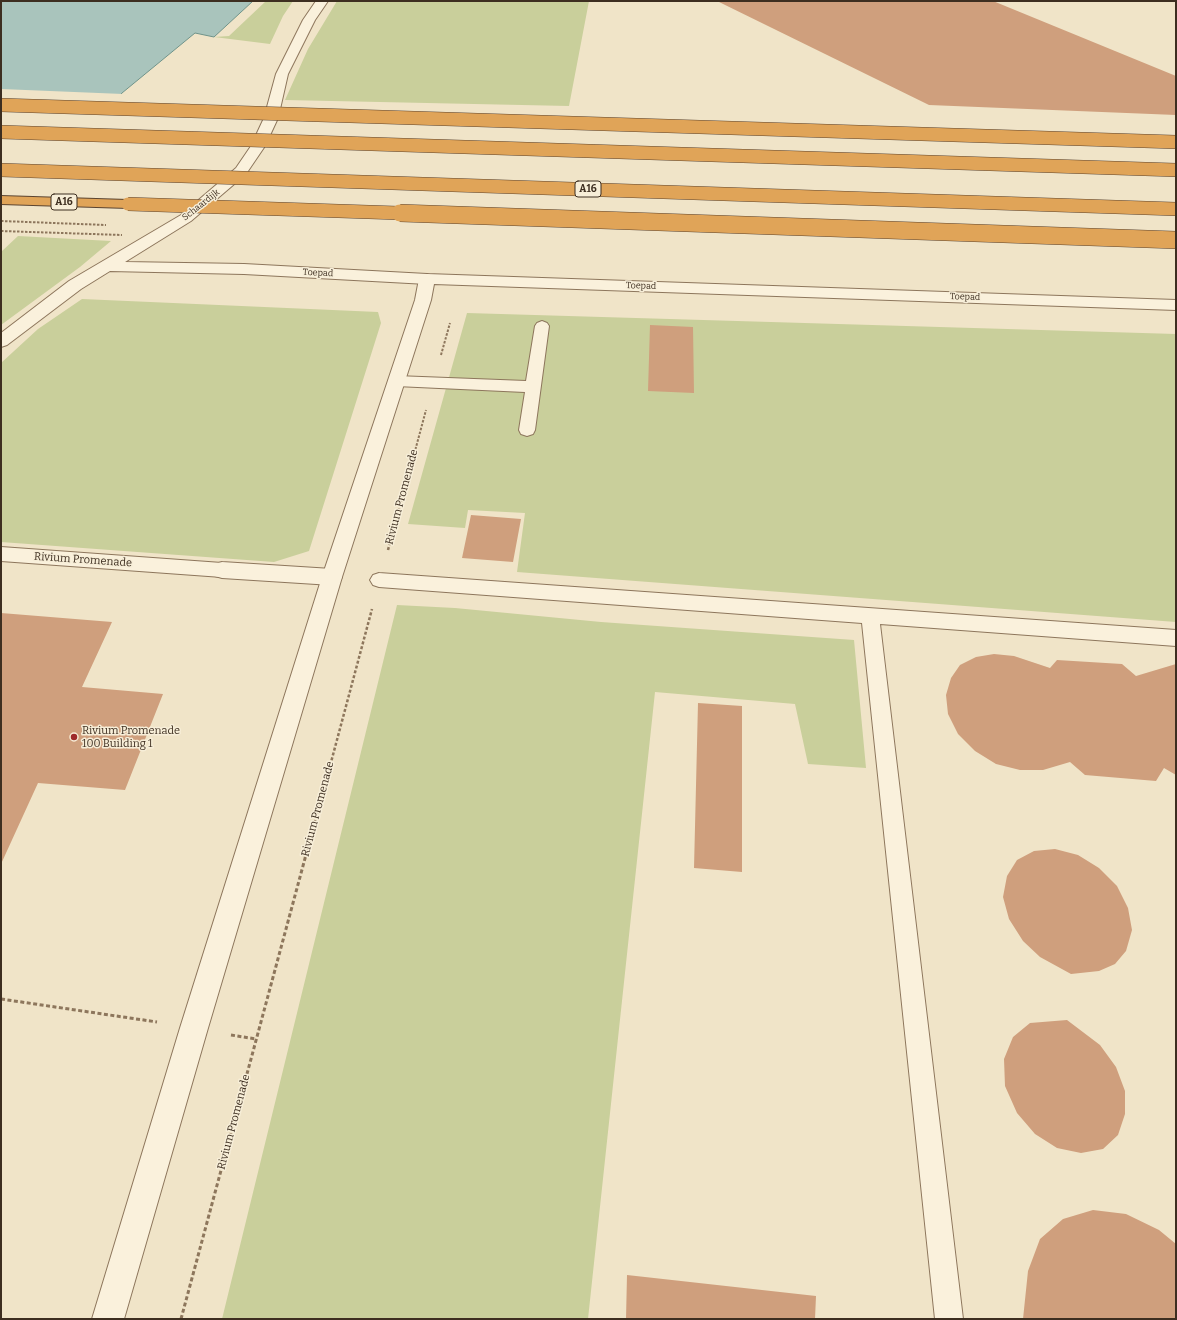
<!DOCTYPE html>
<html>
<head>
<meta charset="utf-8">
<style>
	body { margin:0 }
	#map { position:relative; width:1177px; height:1320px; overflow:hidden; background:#f0e4c8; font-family:Bitter,serif }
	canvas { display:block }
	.frame { position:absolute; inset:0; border:2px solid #3d2e20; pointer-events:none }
</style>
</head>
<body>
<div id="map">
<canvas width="1177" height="1320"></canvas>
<div class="frame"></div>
</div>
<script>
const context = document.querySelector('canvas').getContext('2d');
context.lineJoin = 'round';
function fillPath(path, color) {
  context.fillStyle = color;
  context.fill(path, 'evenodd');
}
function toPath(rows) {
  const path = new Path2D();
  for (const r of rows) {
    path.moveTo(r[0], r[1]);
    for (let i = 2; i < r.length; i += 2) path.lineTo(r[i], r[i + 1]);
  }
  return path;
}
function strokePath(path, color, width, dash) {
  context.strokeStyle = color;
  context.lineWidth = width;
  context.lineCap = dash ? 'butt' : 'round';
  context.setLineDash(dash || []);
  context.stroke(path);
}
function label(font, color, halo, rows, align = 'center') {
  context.font = font + ' Bitter,serif';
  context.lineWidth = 3;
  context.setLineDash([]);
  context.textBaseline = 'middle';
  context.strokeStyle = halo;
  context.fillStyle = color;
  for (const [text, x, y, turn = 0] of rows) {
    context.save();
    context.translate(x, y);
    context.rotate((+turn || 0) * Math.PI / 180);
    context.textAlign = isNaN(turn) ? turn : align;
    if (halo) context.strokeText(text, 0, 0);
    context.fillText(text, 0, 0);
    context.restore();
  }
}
fillPath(toPath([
	[266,1,293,1,283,16,270,44,214,37,229,36],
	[337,1,589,1,569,106,285,100,308,49],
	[18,236,111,241,80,267,1,325,1,252],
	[82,299,378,312,381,323,309,551,274,562,1,542,1,363,38,329],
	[467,313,1176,334,1176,622,517,572,525,513,468,510,465,528,408,524],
	[397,605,455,608,601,622,854,640,866,768,808,764,795,704,655,692,588,1319,222,1319]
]), '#c9cf9b');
const water = toPath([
	[1,1,253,1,214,37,195,33,122,93,1,227,1,1]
]);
fillPath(water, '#a9c4bc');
strokePath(water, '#6f938a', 1);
fillPath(toPath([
	[1,89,123,94,1,229]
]), '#f0e4c8');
fillPath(toPath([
	[717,1,993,1,1176,76,1176,115,929,105],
	[650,325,693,327,694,393,648,391],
	[471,515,521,519,513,562,462,558],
	[1,613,112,622,82,687,163,694,125,790,38,783,1,864],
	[994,654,1014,656,1050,668,1057,660,1122,664,1136,676,1176,664,1176,775,1164,768,1156,781,1085,775,1070,762,1043,770,1020,770,996,764,975,751,958,734,948,714,946,695,951,678,960,665,976,657],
	[698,703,742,706,742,872,694,868],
	[1055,849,1078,855,1099,868,1117,886,1128,908,1132,930,1126,951,1115,964,1099,971,1071,974,1040,957,1023,941,1009,919,1003,897,1007,876,1017,860,1034,851],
	[1067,1020,1100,1045,1116,1067,1125,1091,1125,1114,1118,1135,1103,1149,1081,1153,1057,1148,1035,1134,1017,1113,1005,1086,1004,1059,1013,1037,1030,1023],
	[1093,1210,1126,1214,1159,1230,1176,1244,1176,1319,1023,1319,1028,1271,1040,1239,1063,1219],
	[627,1275,816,1296,815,1319,626,1319]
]), '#cf9f7d');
const service = toPath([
	[542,321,547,323,549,326,535,430,533,434,527,436,521,434,519,430,525,392,396,386,391,385,388,381,391,377,396,376,526,381,535,326,537,323,542,321],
	[1,547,222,563,228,565,231,570,228,575,222,577,1,561,1,547],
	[379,573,1176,630,1176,646,880,624,963,1319,935,1319,862,623,379,587,373,585,370,580,373,575,379,573]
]);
const minor = toPath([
	[316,1,328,1,315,20,288,74,278,118,265,146,246,174,191,221,125,262,244,264,427,274,433,276,435,279,433,282,427,284,244,274,110,271,81,289,7,345,1,347,1,333,69,281,181,215,236,168,251,146,264,118,276,74,303,20,316,1],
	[222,562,332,569,339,571,342,577,339,583,332,585,222,578,215,576,212,570,215,564,222,562]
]);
const tertiary = toPath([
	[427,274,1176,300,1176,310,434,284,431,300,342,577,208,1028,124,1319,92,1319,180,1028,322,577,415,300,419,279,421,276,427,274]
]);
const motorway = toPath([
	[1,196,128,200,133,201,135,204,133,207,128,208,1,204,1,196]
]);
strokePath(service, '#8d765c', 2);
strokePath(minor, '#8d765c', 2);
strokePath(tertiary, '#8d765c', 2);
strokePath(motorway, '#5b4430', 2);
strokePath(toPath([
	[441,355,450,323],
	[404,492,426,410]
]), '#8d765c', 2, [2.5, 1.5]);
strokePath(toPath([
	[388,550,404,491],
	[307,852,372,609]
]), '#8d765c', 2.5, [3, 2]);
strokePath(toPath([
	[1,999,157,1022],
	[231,1035,256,1039],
	[181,1319,307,851]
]), '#8d765c', 3, [4, 2.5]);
fillPath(service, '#faf1dc');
fillPath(minor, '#faf1dc');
fillPath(tertiary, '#faf1dc');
fillPath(motorway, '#e0a458');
const motorwayBridgeFar1 = toPath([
	[1,105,1176,142],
	[1,132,1176,170],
	[1,170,1176,209],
	[128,204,429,214]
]);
const motorwayBridge = toPath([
	[400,213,1176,240]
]);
strokePath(motorwayBridgeFar1, '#5b4430', 14, []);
strokePath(motorwayBridge, '#5b4430', 18, []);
strokePath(toPath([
	[1,221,106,225],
	[1,231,122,235]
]), '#8d765c', 2, [2.5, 1.5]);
strokePath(motorwayBridgeFar1, '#e0a458', 13);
strokePath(motorwayBridge, '#e0a458', 17);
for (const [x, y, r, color] of [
	[74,737,4,"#9e2a2b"]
]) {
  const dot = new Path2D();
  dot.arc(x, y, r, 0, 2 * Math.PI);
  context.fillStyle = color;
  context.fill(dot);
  strokePath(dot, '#f7eed8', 1.5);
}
label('9px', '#3d2e20', '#f7eed8', [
	["Schaardijk",201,205,-38],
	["Toepad",318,273,3],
	["Toepad",641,286,2],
	["Toepad",965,297,2]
]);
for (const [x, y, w] of [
	[588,189,26],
	[64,202,26]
]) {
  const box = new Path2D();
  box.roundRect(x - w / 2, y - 8, w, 16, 3);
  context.fillStyle = '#f7eed8';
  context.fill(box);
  strokePath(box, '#3d2e20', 1);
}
label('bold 10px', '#3d2e20', null, [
	["A16",588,189],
	["A16",64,202]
]);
label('11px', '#3d2e20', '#f7eed8', [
	["Rivium Promenade",402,497,-75],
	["Rivium Promenade",83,560,4],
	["Rivium Promenade",318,809,-75],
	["Rivium Promenade",234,1122,-75]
]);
label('11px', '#3d2e20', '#f7eed8', [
	["Rivium Promenade",82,731],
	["100 Building 1",82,744]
], 'left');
</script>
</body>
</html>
